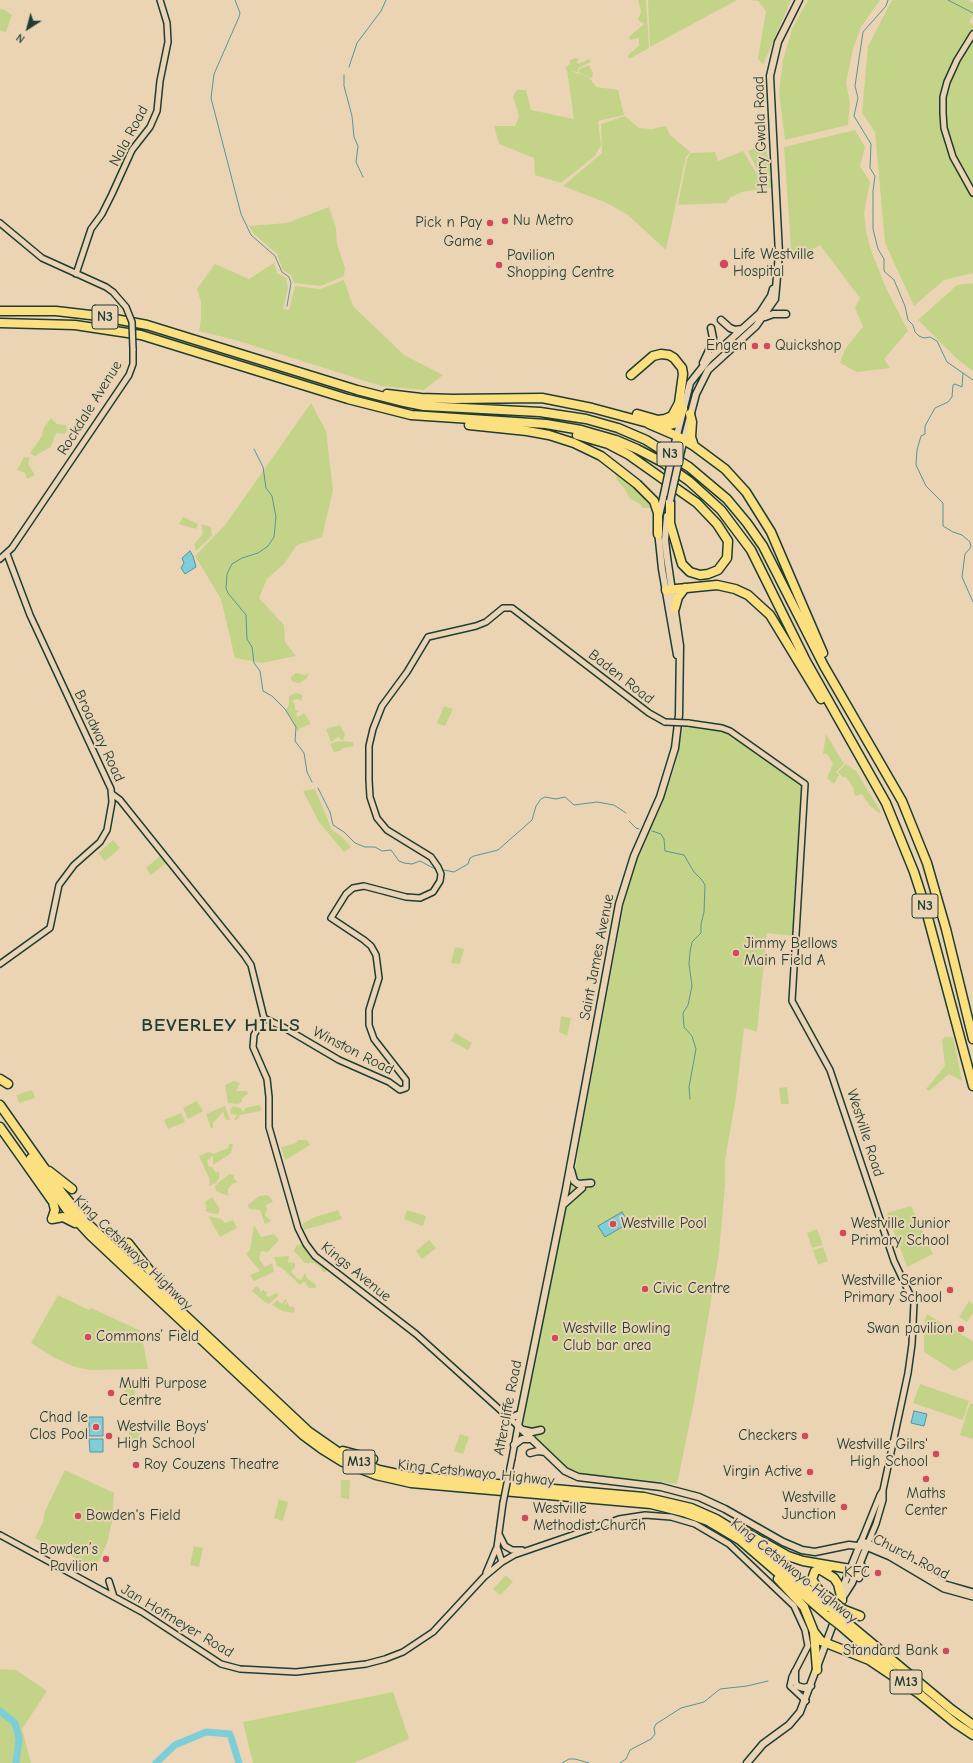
<!DOCTYPE html>
<html>
<head>
<meta charset="utf-8">
<style>
	body { margin:0 }
	#map { position:relative; width:973px; height:1763px; overflow:hidden; background:#ebd4b4; font-family:"Comic Neue",sans-serif }
	canvas { display:block }
	.north { position:absolute; left:8px; top:8px; width:40px; height:40px; -webkit-text-stroke:3px #ebd4b4; paint-order:stroke; rotate:216deg; font-size:11px; font-weight:700; line-height:16px; text-align:center; color:#1f3d34 }
	.north::after { content:''; display:block; margin:auto; width:14px; height:18px; background:#1f3d34; clip-path:polygon(50% 0,100% 100%,50% 72%,0 100%) }
</style>
</head>
<body>
<div id="map">
<canvas width="973" height="1763"></canvas>
<div class="north">N</div>
</div>
<script>
const context = document.querySelector('canvas').getContext('2d');
context.lineJoin = 'round';
function fillPath(path, color) {
  context.fillStyle = color;
  context.fill(path, 'evenodd');
}
function toPath(rows) {
  const path = new Path2D();
  for (const r of rows) {
    path.moveTo(r[0], r[1]);
    for (let i = 2; i < r.length; i += 2) path.lineTo(r[i], r[i + 1]);
  }
  return path;
}
function strokePath(path, color, width, dash) {
  context.strokeStyle = color;
  context.lineWidth = width;
  context.lineCap = dash ? 'butt' : 'round';
  context.setLineDash(dash || []);
  context.stroke(path);
}
function label(font, color, halo, rows, align = 'center') {
  context.font = font + ' "Comic Neue",sans-serif';
  context.lineWidth = 4;
  context.setLineDash([]);
  context.textBaseline = 'middle';
  context.strokeStyle = halo;
  context.fillStyle = color;
  for (const [text, x, y, turn = 0] of rows) {
    context.save();
    context.translate(x, y);
    context.rotate((+turn || 0) * Math.PI / 180);
    context.textAlign = isNaN(turn) ? turn : align;
    if (halo) context.strokeText(text, 0, 0);
    context.fillText(text, 0, 0);
    context.restore();
  }
}
fillPath(toPath([
	[638,0,646,0,649,48,629,59,628,55,639,46,639,38,630,40,629,37,644,24,638,20,641,11],
	[648,0,737,0,650,47],
	[748,0,791,0,763,65,758,58,766,11,758,1],
	[808,0,880,0,861,27,853,49,846,83,850,103,848,125,785,140,779,93,783,60,792,29],
	[892,0,968,0,973,3,973,15,969,22,973,25,973,273,944,280,914,306,885,243,875,132,862,113,868,46],
	[0,9,5,10,12,15,6,32,0,31],
	[576,58,579,59,577,62,578,64,589,59,591,62,578,68,578,72,570,71,589,77,596,87,618,90,624,115,598,121,601,145,595,156,561,183,535,175,534,158,499,144,494,126,515,126,519,116,513,96,517,90,526,90,531,110,574,119,567,70,565,68,570,64,570,60],
	[589,65,593,73,592,78,579,73,579,69],
	[625,116,639,128,652,129,666,126,670,135,690,152,686,157,666,250,628,215,607,203,563,186,602,153,601,124],
	[855,130,865,147,860,166,870,182,864,213,866,231,871,250,886,288,908,331,884,359,890,368,857,372,840,363,845,349,863,327,855,308,860,298,820,245,792,262,784,147],
	[765,144,770,165,770,176,759,174,748,151],
	[743,151,758,176,772,178,773,187,742,192,731,197,726,203,678,205,687,159,691,153,715,152,718,161],
	[329,207,336,228,337,244,345,268,344,276,321,286,294,283,291,275,283,270,277,254,254,234,249,226,287,223],
	[274,263,277,273,286,278,288,288,283,309,289,310,295,286,320,289,344,280,353,306,404,355,443,375,424,390,381,386,239,341,199,331,201,320,201,302,197,289,215,264,249,279],
	[973,283,973,371,957,359,918,320,957,285],
	[311,403,326,431,333,490,322,537,297,545,284,564,267,579,259,598,284,625,285,642,296,656,262,663,235,658,221,599,195,556,225,525],
	[51,418,57,424,66,425,67,429,65,434,56,433,51,447,35,456,30,453,42,436,43,429],
	[24,457,30,458,28,464,35,475,27,479,25,473,17,470],
	[614,469,648,499,654,508,643,508,640,504,629,498,625,489,617,480],
	[183,517,198,524,196,529,179,524],
	[201,524,211,527,212,536,196,551,194,544,203,534],
	[309,672,307,678,300,683,293,682,291,679,291,677,296,673,306,675],
	[296,693,303,695,301,701,297,699,292,701,295,704,295,710,300,711,297,712,296,716,298,717,304,713,311,724,300,728,298,732,286,710,289,704,289,696],
	[444,706,453,709,445,726,437,723],
	[684,723,721,728,805,784,793,936,767,933,757,1032,744,1028,736,1097,725,1160,725,1185,719,1253,694,1402,677,1484,579,1474,568,1470,523,1424,565,1208,574,1178,581,1132,627,889,640,850,659,811,675,766],
	[340,725,345,734,343,741,338,737,331,742,326,729],
	[826,734,844,764,836,772,839,775,834,784,827,778,833,763,827,754,823,754],
	[339,741,353,742,353,745,355,746,343,748,340,751,334,752,330,744],
	[846,764,856,771,881,812,879,813,870,806,862,794,855,796,853,787,846,777,843,777,838,772],
	[315,789,332,830,342,837,351,847,344,852,319,822,303,791],
	[113,840,120,848,105,861,98,853],
	[160,856,166,863,151,875,146,868],
	[455,947,464,949,460,964,451,963],
	[561,1016,571,1018,567,1036,559,1032],
	[455,1033,472,1043,468,1050,451,1041],
	[945,1037,953,1037,962,1081,949,1074,929,1091,926,1089,945,1066,942,1040],
	[234,1081,240,1083,236,1091,247,1091,248,1094,242,1098,242,1102,238,1104,228,1103,225,1085],
	[787,1087,789,1104,781,1104,779,1088],
	[32,1090,35,1098,19,1103,16,1095],
	[197,1101,203,1111,188,1119,183,1108],
	[259,1105,262,1109,260,1111,240,1115,236,1121,234,1119,237,1115,231,1114,230,1110,233,1106,240,1108,244,1112,245,1108],
	[225,1106,230,1120,226,1120,223,1112,213,1123,213,1128,211,1128,206,1114],
	[181,1113,185,1122,168,1129,164,1120],
	[298,1140,307,1140,310,1145,285,1160,281,1147,296,1143],
	[229,1144,233,1144,231,1153,227,1156,213,1165,213,1156,207,1161,209,1167,212,1167,216,1173,218,1171,220,1176,216,1183,209,1186,210,1180,199,1156,209,1152,213,1154,228,1148],
	[229,1174,234,1175,234,1179,238,1182,232,1184,228,1189,228,1196,216,1191,215,1186],
	[267,1195,270,1197,273,1202,266,1205,267,1210,265,1215,271,1221,265,1224,260,1210,249,1209,248,1205,259,1196],
	[212,1197,220,1209,218,1214,209,1213,205,1210,207,1209,205,1202],
	[911,1206,933,1254,907,1267,887,1213],
	[338,1210,342,1219,304,1230,302,1224,315,1217],
	[407,1210,426,1216,423,1226,404,1219],
	[208,1216,221,1219,225,1223,233,1220,237,1228,220,1237],
	[254,1225,261,1237,274,1234,279,1240,268,1252,261,1251,259,1259,265,1267,272,1263,274,1272,254,1281,250,1275,260,1271,246,1254,250,1250],
	[817,1229,823,1245,812,1248,807,1233],
	[429,1240,436,1248,422,1259,416,1251],
	[303,1243,328,1269,324,1273,321,1268,314,1263,305,1263,294,1251,296,1246],
	[823,1247,828,1261,818,1265,813,1250],
	[289,1256,288,1262,295,1263,295,1267,291,1272,298,1279,303,1281,301,1280,305,1273,307,1278,316,1285,316,1288,309,1288,305,1282,302,1283,300,1285,282,1268,277,1266,274,1257],
	[256,1286,260,1289,260,1292,263,1290,267,1292,266,1296,269,1297,276,1293,279,1295,269,1304,266,1303,252,1291],
	[58,1295,89,1310,91,1308,141,1331,148,1369,90,1370,75,1367,53,1357,31,1343],
	[285,1299,287,1300,284,1306,288,1302,289,1307,292,1306,295,1308,294,1313,282,1311,272,1305,277,1300,282,1304],
	[969,1301,973,1304,973,1313,967,1322,959,1317],
	[927,1314,973,1341,973,1360,954,1371,924,1352,924,1323],
	[125,1381,135,1381,135,1402,125,1402],
	[920,1384,969,1401,963,1420,913,1403],
	[970,1403,973,1404,973,1439,960,1435],
	[129,1427,143,1427,139,1434,142,1442,129,1442],
	[460,1434,469,1437,463,1454,454,1451],
	[65,1470,114,1493,112,1522,107,1543,97,1565,90,1565,35,1538,43,1522,45,1511],
	[341,1480,350,1480,349,1499,341,1498],
	[279,1499,288,1502,283,1521,274,1518],
	[194,1546,203,1548,199,1567,190,1565],
	[506,1575,513,1582,500,1595,493,1589],
	[0,1669,16,1670,47,1691,22,1729,31,1763,0,1763],
	[393,1692,409,1739,354,1763,253,1763,243,1722]
]), '#c3d489');
const water = toPath([
	[190,551,193,556,196,567,185,574,181,568,184,563,182,558,190,551],
	[622,1212,629,1223,605,1237,598,1226,622,1212],
	[914,1411,927,1414,924,1426,911,1423,914,1411],
	[89,1417,103,1417,103,1436,89,1436,89,1417],
	[89,1439,103,1439,103,1452,90,1452,89,1439]
]);
fillPath(water, '#7eced9');
strokePath(water, '#589497', 1);
strokePath(toPath([
	[235,0,240,13,239,17,214,74,211,98,241,214,251,235,275,256,282,272,289,277,291,283,287,306],
	[888,0,886,6,863,32,855,86,858,98,854,116,871,144,870,168,875,176,873,191,873,229,878,249,884,259,884,271,894,280,905,306,908,320,913,325,915,332,919,336,924,338,930,337,937,341,947,362,973,380],
	[948,0,973,13],
	[349,67,357,43,381,11,386,0],
	[344,75,344,86,352,116,354,137,358,146,356,162,363,177],
	[963,373,962,387,955,384,953,385,952,397,948,402,935,408,925,426,925,434,921,436,917,450,916,465,926,486,943,503,943,526,953,532,962,535,970,542,971,547,965,554,962,577,973,602],
	[254,449,263,467,266,488,272,496,276,517,274,537,268,546,258,553,242,558,232,564,227,574,226,588,228,593,246,615,247,639,252,647,254,663,260,671,263,691,272,696,285,709,296,727,295,741,304,753,307,772,312,782],
	[318,788,330,812,333,825,344,832,355,843,365,847,375,847,382,851,391,850,399,861,404,863,412,864,420,861,435,869],
	[629,821,636,828,639,829],
	[652,831,661,834,664,839,665,851,684,855,694,872,702,880,705,885,704,912,701,924,701,933,692,942,690,952,689,964,692,986,688,1005,683,1013,684,1027,692,1036,696,1049,689,1087,690,1099],
	[444,870,454,872,468,864,470,858,474,856,498,850,532,820,536,806,541,799,545,797,556,799,565,797,574,805,597,802,614,805,626,813],
	[562,1763,569,1759,575,1759,589,1763],
	[620,1763,626,1759,630,1750,651,1739,655,1734,654,1728,656,1724,681,1708,704,1702,720,1689,747,1686,768,1681]
]), '#589497', 1);
strokePath(toPath([
	[0,1711,15,1723,19,1739,16,1763],
	[156,1763,175,1745,206,1732,230,1734,239,1763]
]), '#7eced9', 7);
const tertiary = toPath([
	[973,34,957,60,947,82,943,97,943,113,944,128,953,157,973,193],
	[0,223,42,258,106,287,113,292,126,307],
	[76,274,91,229,102,214,112,194,132,150,150,127,157,111,160,81,168,42,167,23,160,0],
	[0,559,12,548,129,375,133,364,133,349],
	[688,723,722,728,730,731,805,784,792,1001,830,1070,894,1261,914,1303,912,1344,908,1373,883,1490,883,1500,876,1524,868,1543,896,1556,945,1584,973,1592],
	[112,794,120,800,245,956,251,965,264,1018],
	[0,964,50,928,59,885,74,865,100,842,107,830,112,802,111,789,30,615,7,554],
	[264,1018,283,1027,339,1060,389,1082,400,1090,406,1088,406,1080,374,1039,369,1025,369,1010,379,978,376,955,371,946,364,940,331,918,346,894,353,888,364,886,406,897,420,898,433,892,440,881,441,874,438,867,431,857,387,830,377,818,370,797,369,780,369,746,373,729,382,706,407,672,428,637,476,626,486,622,503,608,512,608,649,713,665,722],
	[264,1018,254,1035,253,1047,267,1079,269,1097,269,1127,298,1228,306,1244,315,1256,416,1334,518,1426,512,1458],
	[499,1534,505,1546,512,1550,522,1550],
	[0,1535,142,1612,221,1664,240,1669,296,1672,366,1664,385,1659,403,1652,433,1632,484,1577,502,1562,514,1555,619,1519,645,1515,671,1517,695,1524,729,1544,794,1606,805,1630,808,1646,792,1677,790,1686,806,1701],
	[861,1542,880,1495,883,1490],
	[866,1547,890,1557,944,1589,973,1597],
	[502,1562,497,1547,503,1503],
	[486,1573,496,1549],
	[109,1581,114,1597]
]);
const secondary = toPath([
	[765,317,773,314,786,314],
	[721,320,730,328,735,330,742,329],
	[703,363,712,344,713,338,711,328],
	[674,447,690,383,709,359,760,313,771,296,773,289],
	[681,451,696,394,708,370,756,326,775,299,779,254,770,76,778,42,799,0],
	[659,516,664,494],
	[667,516,665,540,667,557,680,646,679,715,675,748,660,797,634,856,619,904,566,1189,518,1426,565,1471,578,1477,661,1487,699,1497,725,1509,783,1542,802,1550,815,1552,849,1545,866,1547],
	[658,531,662,569,677,655],
	[571,1170,574,1181,578,1184,591,1183],
	[564,1204,582,1188],
	[504,1414,513,1417,520,1414],
	[523,1430,532,1432,541,1430],
	[514,1445,522,1439,532,1439],
	[530,1453,538,1451,545,1452],
	[859,1578,862,1566],
	[843,1597,845,1582,861,1542],
	[843,1597,852,1583,868,1543,861,1542],
	[795,1672,795,1682,797,1686,804,1688,811,1686],
	[747,1763,763,1744,789,1725,800,1712,835,1619]
]);
const motorway = toPath([
	[0,311,56,311,99,316,147,325,357,390,404,402,424,406,540,412,586,419,618,428,646,440,689,467,727,499,747,523,763,546,824,666,902,801,927,863,946,929,973,1039],
	[0,323,75,325,141,335,348,399,411,415,546,424,581,430,616,440,637,449,662,462,689,481,721,510,751,550,806,661,886,803,914,872,924,903,973,1086],
	[631,375,653,356,661,354,669,355,674,358,682,368,683,374,679,403,672,416,665,419,658,420,637,414],
	[387,394,421,398,453,399,542,398,592,408,663,427,674,424,683,409],
	[690,414,692,422,691,437,694,446],
	[649,424,677,436,694,446,725,469,746,492,771,532,823,653],
	[469,425,527,431,549,435,574,443,601,456,637,484,654,501,658,513,658,534],
	[577,435,608,444,629,455,697,503,717,524,728,541,727,558,718,570,708,574,700,575,690,572,682,564,670,523,670,501],
	[666,590,717,585,735,589,748,595,770,615,821,699],
	[675,608,678,597,685,588],
	[0,1079,8,1084],
	[0,1105,62,1193,86,1222,308,1431,341,1454,379,1470,407,1476,644,1497,691,1508,716,1519,742,1535,831,1608],
	[0,1127,53,1202,55,1210,52,1219],
	[31,1158,67,1210,90,1235,303,1435,322,1449,343,1462,376,1475,411,1483,651,1504,683,1512,708,1521,740,1540,828,1616],
	[49,1171,72,1189],
	[52,1219,63,1217,75,1223],
	[128,1243,172,1299],
	[343,1451,373,1459],
	[745,1532,788,1556,803,1561,850,1569,856,1573],
	[828,1569,821,1569,815,1571,812,1579,817,1588,834,1602],
	[821,1570,834,1578,838,1584,842,1600],
	[778,1579,804,1607,814,1632,821,1641,869,1660,921,1695],
	[842,1609,860,1616],
	[844,1620,951,1709,973,1725],
	[841,1626,896,1674],
	[814,1633,817,1670],
	[917,1692,955,1723,973,1735]
]);
strokePath(tertiary, '#1f3d34', 8);
strokePath(secondary, '#1f3d34', 9);
strokePath(motorway, '#1f3d34', 11);
strokePath(tertiary, '#ebd4b4', 5);
strokePath(secondary, '#ebd4b4', 6);
strokePath(motorway, '#fce080', 8);
const tertiaryBridge = toPath([
	[126,307,132,322,133,349],
	[665,722,688,723],
	[503,1503,512,1458]
]);
const secondaryBridge = toPath([
	[664,494,674,447],
	[670,501,681,451]
]);
const motorwayBridge = toPath([
	[834,1602,842,1609],
	[831,1608,844,1620],
	[828,1616,841,1626]
]);
strokePath(tertiaryBridge, '#1f3d34', 8, []);
strokePath(secondaryBridge, '#1f3d34', 9, []);
strokePath(motorwayBridge, '#1f3d34', 11, []);
strokePath(tertiaryBridge, '#ebd4b4', 5);
strokePath(secondaryBridge, '#ebd4b4', 6);
strokePath(motorwayBridge, '#fce080', 8);
for (const [x, y, r, color] of [
	[505,221,4,"#d1495b"],
	[490,223,4,"#d1495b"],
	[490,242,4,"#d1495b"],
	[724,264,5,"#d1495b"],
	[499,265,4,"#d1495b"],
	[755,346,4,"#d1495b"],
	[767,346,4,"#d1495b"],
	[736,953,4,"#d1495b"],
	[613,1224,4,"#d1495b"],
	[843,1233,4,"#d1495b"],
	[645,1289,4,"#d1495b"],
	[950,1290,4,"#d1495b"],
	[961,1329,4,"#d1495b"],
	[88,1337,4,"#d1495b"],
	[555,1338,4,"#d1495b"],
	[111,1393,4,"#d1495b"],
	[96,1427,4,"#d1495b"],
	[109,1436,4,"#d1495b"],
	[805,1436,4,"#d1495b"],
	[936,1454,4,"#d1495b"],
	[136,1465,4,"#d1495b"],
	[810,1472,4,"#d1495b"],
	[926,1479,4,"#d1495b"],
	[844,1507,4,"#d1495b"],
	[78,1516,4,"#d1495b"],
	[525,1518,4,"#d1495b"],
	[106,1559,4,"#d1495b"],
	[878,1573,4,"#d1495b"],
	[946,1651,4,"#d1495b"]
]) {
  const dot = new Path2D();
  dot.arc(x, y, r, 0, 2 * Math.PI);
  context.fillStyle = color;
  context.fill(dot);
  strokePath(dot, '#ebd4b4', 1.5);
}
for (const [x, y, w] of [
	[105,317,26],
	[670,454,26],
	[925,906,26],
	[359,1462,32],
	[906,1682,32]
]) {
  const box = new Path2D();
  box.roundRect(x - w / 2, y - 12, w, 24, 3);
  context.fillStyle = '#ebd4b4';
  context.fill(box);
  strokePath(box, '#1f3d34', 1);
}
label('bold 14px', '#1f3d34', null, [
	["N3",105,317],
	["N3",670,454],
	["N3",925,906],
	["M13",359,1462],
	["M13",906,1682]
]);
label('15px', '#1f3d34', '#ebd4b4', [
	["Harry Gwala Road",761,135,-92],
	["Nala Road",129,136,-62],
	["Rockdale Avenue",90,408,-58],
	["Baden Road",621,677,38],
	["Broadway Road",99,736,65],
	["Saint James Avenue",597,957,-79],
	["Winston Road",353,1051,27],
	["Westville Road",865,1133,72],
	["King Cetshwayo Highway",133,1253,44],
	["Kings Avenue",356,1272,39],
	["Attercliffe Road",508,1408,-79],
	["King Cetshwayo Highway",476,1473,6],
	["Church Road",911,1557,27],
	["King Cetshwayo Highway",794,1571,39],
	["Jan Hofmeyer Road",177,1621,31]
]);
label('15px', '#1f3d34', '#ebd4b4', [
	["Nu Metro",513,221],
	["Pick n Pay",482,223,"right"],
	["Game",482,242,"right"],
	["Life Westville",733,255],
	["Hospital",733,272],
	["Pavilion",507,256],
	["Shopping Centre",507,273],
	["Engen",747,346,"right"],
	["Quickshop",775,346],
	["Jimmy Bellows",744,944],
	["Main Field A",744,961],
	["Westville Pool",621,1224],
	["Westville Junior",851,1224],
	["Primary School",851,1241],
	["Westville Senior",942,1281,"right"],
	["Primary School",942,1298,"right"],
	["Civic Centre",653,1289],
	["Westville Bowling",563,1329],
	["Club bar area",563,1346],
	["Swan pavilion",953,1329,"right"],
	["Commons’ Field",96,1337],
	["Multi Purpose",119,1384],
	["Centre",119,1401],
	["Chad le",88,1418,"right"],
	["Clos Pool",88,1435,"right"],
	["Westville Boys'",117,1427],
	["High School",117,1444],
	["Checkers",797,1436,"right"],
	["Westville Gilrs'",928,1445,"right"],
	["High School",928,1462,"right"],
	["Roy Couzens Theatre",144,1465],
	["Virgin Active",802,1472,"right"],
	["Maths",926,1494,"center"],
	["Center",926,1511,"center"],
	["Westville",836,1498,"right"],
	["Junction",836,1515,"right"],
	["Westville",533,1509],
	["Methodist Church",533,1526],
	["Bowden's Field",86,1516],
	["Bowden’s",98,1550,"right"],
	["Pavilion",98,1567,"right"],
	["KFC",870,1573,"right"],
	["Standard Bank",938,1651,"right"]
], 'left');
context.letterSpacing = '1px';
label('bold 19px', '#1f3d34', '#ebd4b4', [
	["BEVERLEY HILLS",221,1026]
]);
context.letterSpacing = '0px';
</script>
</body>
</html>
